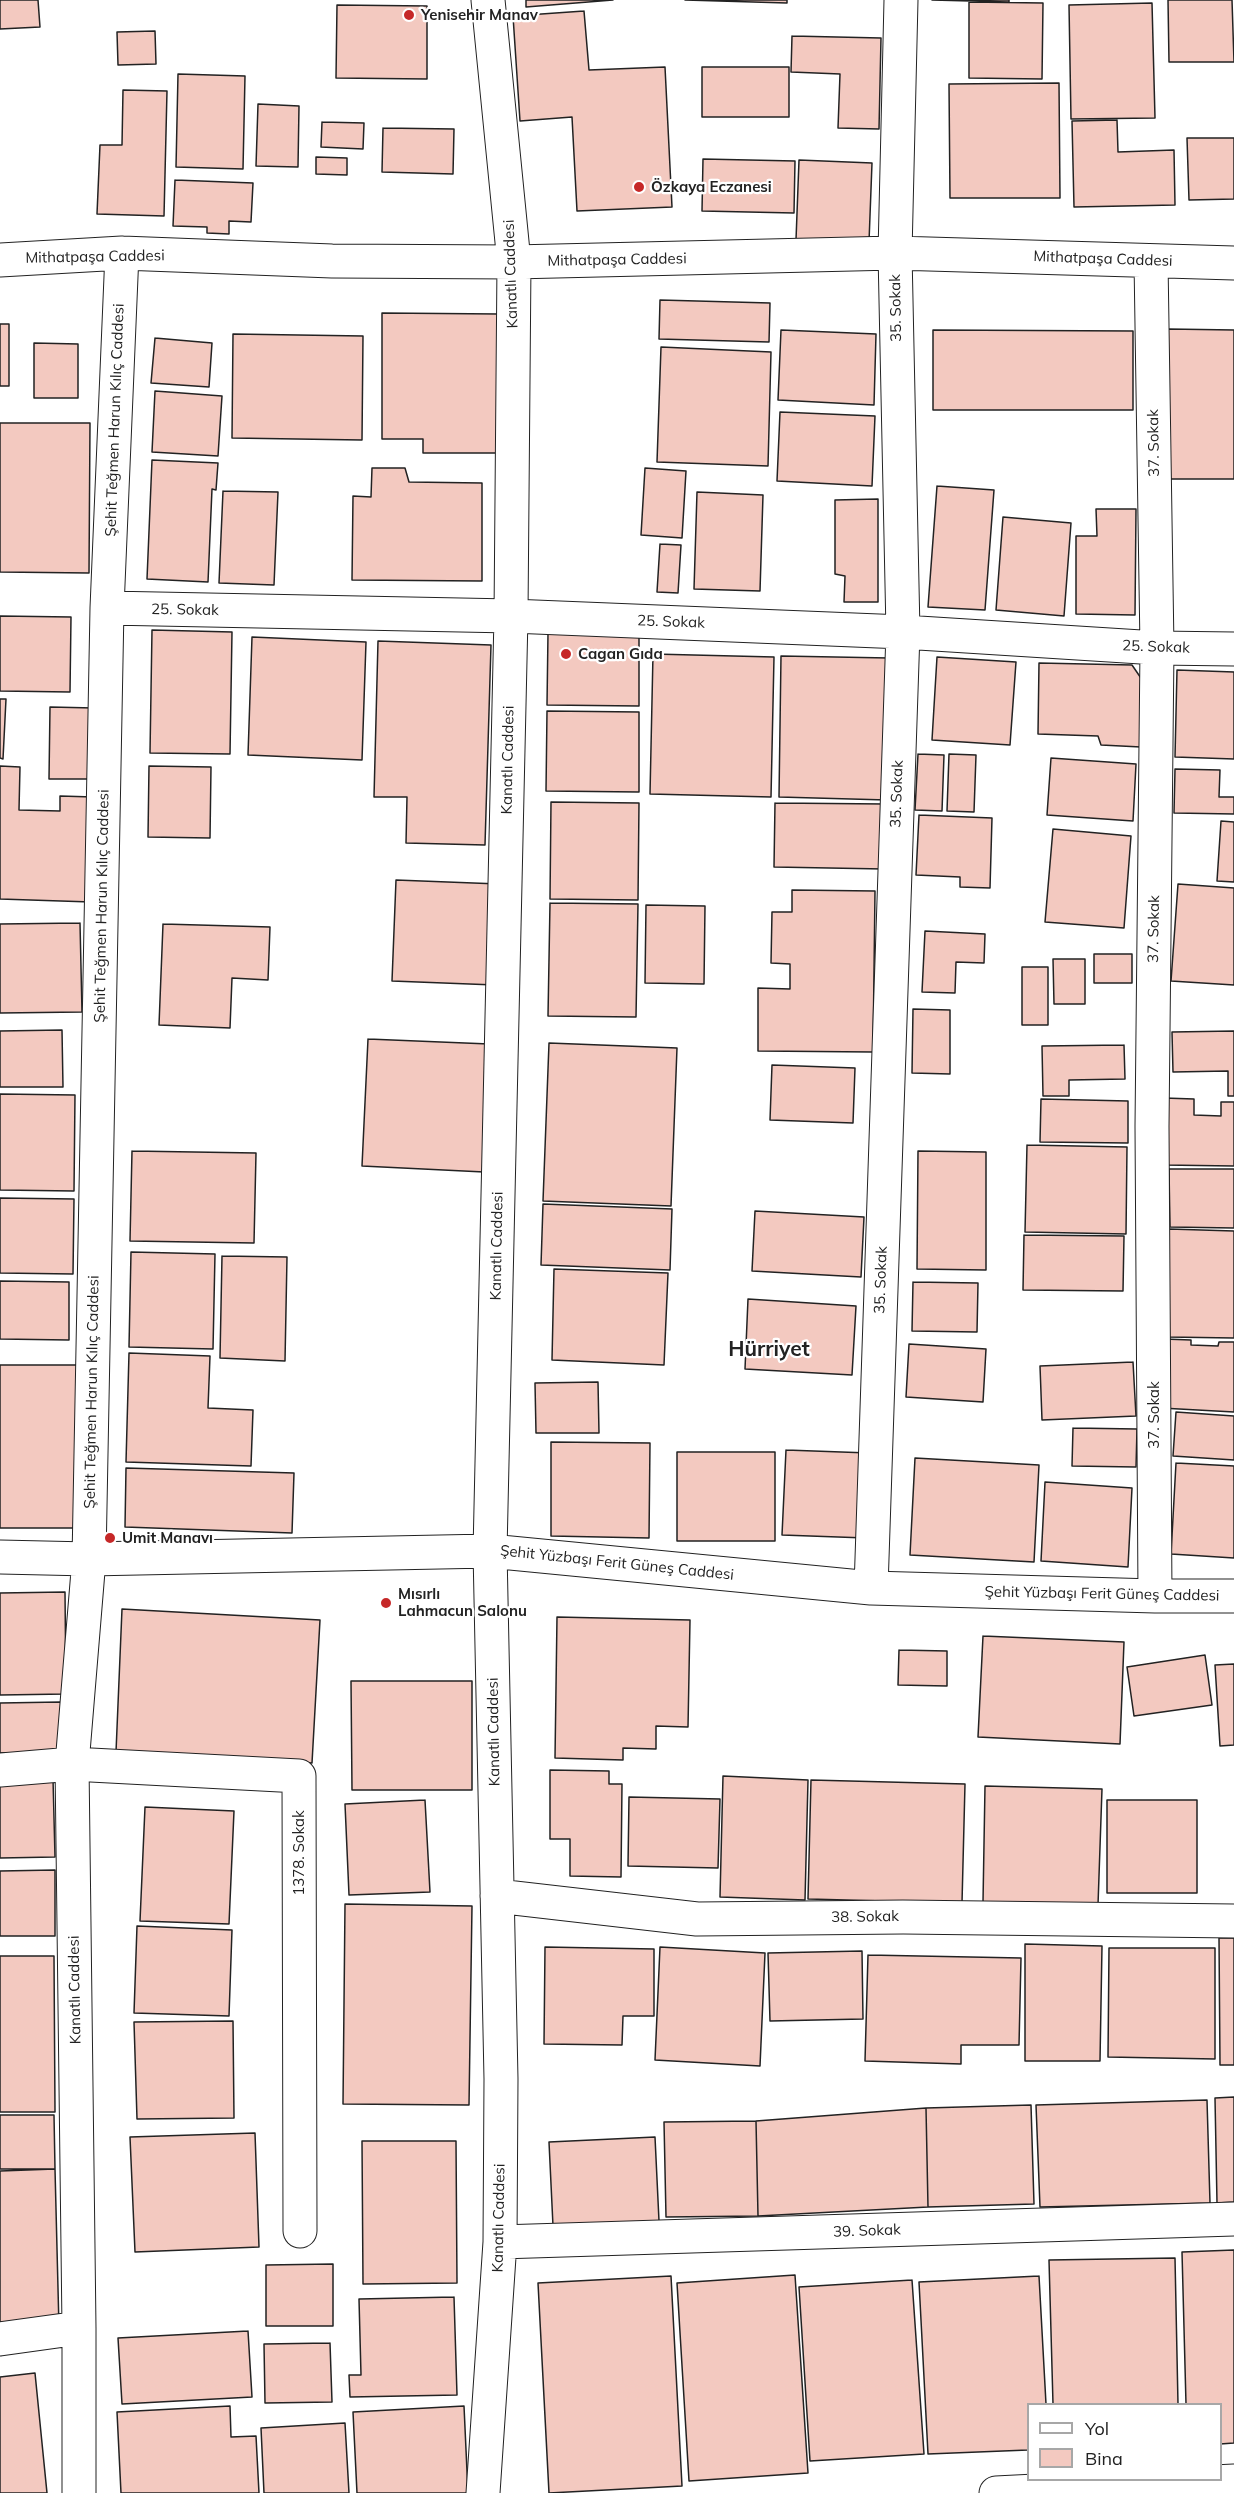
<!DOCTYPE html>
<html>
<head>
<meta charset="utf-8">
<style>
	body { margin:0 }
	#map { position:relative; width:1234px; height:2493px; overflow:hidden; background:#fff; font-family:Mulish,sans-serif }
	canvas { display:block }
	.legend { position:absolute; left:1027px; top:2403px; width:195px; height:78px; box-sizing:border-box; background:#fff; border:2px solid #a7a7a7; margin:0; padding:8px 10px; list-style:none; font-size:18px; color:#222 }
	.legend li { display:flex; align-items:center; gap:12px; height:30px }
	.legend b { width:30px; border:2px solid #a7a7a7 }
</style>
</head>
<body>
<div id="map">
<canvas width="1234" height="2493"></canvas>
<ul class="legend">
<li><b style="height:8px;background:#fff"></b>Yol</li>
<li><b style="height:16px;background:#f3c9c0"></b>Bina</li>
</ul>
</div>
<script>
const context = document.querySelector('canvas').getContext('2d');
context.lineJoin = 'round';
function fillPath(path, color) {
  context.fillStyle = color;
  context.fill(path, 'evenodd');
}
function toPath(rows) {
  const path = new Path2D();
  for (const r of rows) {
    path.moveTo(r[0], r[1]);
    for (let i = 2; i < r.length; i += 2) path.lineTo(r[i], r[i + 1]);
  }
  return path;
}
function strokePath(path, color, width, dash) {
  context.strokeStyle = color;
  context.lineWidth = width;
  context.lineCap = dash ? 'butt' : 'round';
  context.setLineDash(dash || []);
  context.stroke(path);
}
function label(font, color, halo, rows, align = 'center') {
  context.font = font + ' Mulish,sans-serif';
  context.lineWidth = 4.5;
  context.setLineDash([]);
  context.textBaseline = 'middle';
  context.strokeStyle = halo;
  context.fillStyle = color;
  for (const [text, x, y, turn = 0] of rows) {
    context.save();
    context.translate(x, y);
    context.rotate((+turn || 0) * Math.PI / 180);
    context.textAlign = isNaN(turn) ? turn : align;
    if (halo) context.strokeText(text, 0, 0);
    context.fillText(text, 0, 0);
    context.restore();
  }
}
const building = toPath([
	[0,0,38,0,40,27,0,29,0,0],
	[526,0,613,0,526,7,526,0],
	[685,0,787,0,787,3,685,0],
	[932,0,1009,0,1009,2,932,0],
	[1168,0,1232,0,1234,62,1169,62,1168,0],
	[969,2,1043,3,1042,79,969,78,969,2],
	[1152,3,1155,118,1071,119,1069,5,1152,3],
	[337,5,427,6,427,79,336,78,337,5],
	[584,11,589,70,665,67,672,207,577,211,572,117,520,121,513,16,584,11],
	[155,31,156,64,118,65,117,32,155,31],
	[792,36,881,38,879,129,838,128,840,74,791,72,792,36],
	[702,67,789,67,789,117,702,117,702,67],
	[178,74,245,76,243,169,176,167,178,74],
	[1059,83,1060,198,950,198,949,84,1059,83],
	[123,90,167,91,164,216,97,214,100,145,122,145,123,90],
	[258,104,299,106,298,167,256,166,258,104],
	[1117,120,1118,152,1174,150,1175,205,1074,207,1072,121,1117,120],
	[322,122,364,123,363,149,321,147,322,122],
	[383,128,454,129,453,174,382,172,383,128],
	[1187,138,1234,138,1234,199,1189,200,1187,138],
	[316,157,347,158,347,175,316,174,316,157],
	[703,159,795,161,794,213,702,211,703,159],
	[799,160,872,163,869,242,796,240,799,160],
	[175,180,253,183,251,222,229,221,229,234,207,233,207,227,173,226,175,180],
	[660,300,770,303,769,342,659,339,660,300],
	[382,313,499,314,498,453,423,453,423,439,382,439,382,313],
	[0,324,9,324,9,386,0,386,0,324],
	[1168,329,1234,330,1234,479,1168,479,1168,329],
	[781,330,876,334,874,405,778,400,781,330],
	[933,330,1133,331,1133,410,933,410,933,330],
	[233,334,363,336,362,440,232,438,233,334],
	[155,338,212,343,209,387,151,383,155,338],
	[34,343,78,344,78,398,34,398,34,343],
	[661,347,771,352,768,466,657,462,661,347],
	[155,391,222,396,218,456,152,452,155,391],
	[780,412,875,416,872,486,777,481,780,412],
	[0,423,90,423,89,573,0,572,0,423],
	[152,460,218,463,216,490,212,489,208,582,147,579,152,460],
	[372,468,405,468,409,482,482,483,482,581,352,580,353,496,371,497,372,468],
	[645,468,686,471,682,538,641,535,645,468],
	[937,486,994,490,985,610,928,607,937,486],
	[223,491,278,492,274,585,219,583,223,491],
	[697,492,763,495,760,591,694,589,697,492],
	[878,499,878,602,844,602,845,576,835,574,835,500,878,499],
	[1096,509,1136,509,1135,615,1076,614,1076,536,1097,536,1096,509],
	[1003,517,1071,523,1064,616,996,610,1003,517],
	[660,544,681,545,678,593,657,592,660,544],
	[0,616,71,617,70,692,0,691,0,616],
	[152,630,232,632,230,754,150,753,152,630],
	[548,633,639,634,639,706,547,705,548,633],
	[252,637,366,642,362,760,248,755,252,637],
	[378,641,491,645,485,845,406,843,407,797,374,797,378,641],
	[653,654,774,657,771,797,650,794,653,654],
	[781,656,889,658,887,800,779,797,781,656],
	[937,657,1016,662,1010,745,932,740,937,657],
	[1039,663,1132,665,1145,684,1141,747,1101,745,1098,736,1038,734,1039,663],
	[1177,670,1234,672,1234,759,1175,757,1177,670],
	[0,699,6,699,3,759,0,758,0,699],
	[50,707,94,708,92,779,49,779,50,707],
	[547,711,639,712,639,792,546,791,547,711],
	[918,754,944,755,942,811,915,810,918,754],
	[949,754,976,755,974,812,947,811,949,754],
	[1051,758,1136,764,1133,821,1047,815,1051,758],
	[0,766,20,767,19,810,60,811,60,796,93,797,91,902,0,899,0,766],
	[149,766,211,767,210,838,148,837,149,766],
	[1175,769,1220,770,1219,797,1234,797,1234,814,1174,813,1175,769],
	[551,802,639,803,638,900,550,899,551,802],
	[775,803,885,804,884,869,774,867,775,803],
	[919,815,992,818,990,888,960,887,960,877,916,875,919,815],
	[1221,821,1234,822,1234,882,1217,881,1221,821],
	[1053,829,1131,836,1124,928,1045,922,1053,829],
	[396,880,499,884,495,985,392,981,396,880],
	[1178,884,1234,888,1234,985,1171,981,1178,884],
	[792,890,875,891,873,1052,758,1051,758,988,790,989,790,964,771,963,772,912,792,912,792,890],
	[550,903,638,904,636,1017,548,1016,550,903],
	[646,905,705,906,704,984,645,983,646,905],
	[80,923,82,1012,0,1013,0,924,80,923],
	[163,924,270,927,268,980,232,978,230,1028,159,1025,163,924],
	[925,931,985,934,984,963,956,962,955,993,922,992,925,931],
	[1094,954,1132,954,1132,983,1094,983,1094,954],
	[1053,959,1085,959,1085,1004,1054,1004,1053,959],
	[1022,967,1048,967,1048,1025,1022,1025,1022,967],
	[913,1009,950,1010,950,1074,912,1073,913,1009],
	[62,1030,63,1087,0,1087,0,1031,62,1030],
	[1234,1031,1234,1096,1228,1096,1228,1071,1173,1072,1172,1032,1234,1031],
	[368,1039,489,1044,484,1172,362,1166,368,1039],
	[549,1043,677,1048,671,1206,543,1201,549,1043],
	[1124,1045,1125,1079,1069,1080,1069,1096,1043,1096,1042,1046,1124,1045],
	[772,1065,855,1068,853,1123,770,1120,772,1065],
	[0,1094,75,1095,74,1191,0,1190,0,1094],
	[1164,1098,1194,1099,1194,1115,1221,1116,1221,1102,1234,1102,1234,1166,1163,1165,1164,1098],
	[1041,1099,1128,1101,1128,1143,1040,1142,1041,1099],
	[1027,1145,1127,1147,1126,1234,1025,1232,1027,1145],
	[132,1151,256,1153,254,1243,130,1241,132,1151],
	[918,1151,986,1152,986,1270,917,1269,918,1151],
	[1169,1169,1234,1169,1234,1228,1170,1227,1169,1169],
	[0,1198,74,1199,73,1274,0,1273,0,1198],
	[543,1204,672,1209,670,1270,541,1265,543,1204],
	[755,1211,864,1217,861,1277,752,1271,755,1211],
	[1169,1229,1234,1231,1234,1338,1167,1337,1169,1229],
	[1024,1235,1124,1236,1123,1291,1023,1290,1024,1235],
	[131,1252,215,1254,213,1349,129,1347,131,1252],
	[222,1256,287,1257,285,1361,220,1358,222,1256],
	[554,1269,668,1273,664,1365,552,1360,554,1269],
	[0,1281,69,1282,69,1340,0,1339,0,1281],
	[913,1282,978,1283,977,1332,912,1331,913,1282],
	[748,1299,856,1306,852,1375,745,1369,748,1299],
	[1164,1339,1191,1340,1191,1345,1218,1346,1219,1342,1234,1342,1234,1412,1161,1408,1164,1339],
	[909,1344,986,1349,983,1402,906,1397,909,1344],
	[129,1353,210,1356,208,1408,253,1410,251,1466,126,1462,129,1353],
	[1133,1362,1136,1416,1042,1420,1040,1366,1133,1362],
	[0,1365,78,1365,78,1528,0,1528,0,1365],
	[598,1382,599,1433,536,1433,535,1383,598,1382],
	[1176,1412,1234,1416,1234,1460,1173,1456,1176,1412],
	[1073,1428,1137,1429,1136,1467,1072,1466,1073,1428],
	[551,1442,650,1443,649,1538,551,1536,551,1442],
	[786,1450,869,1453,866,1538,782,1535,786,1450],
	[677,1452,775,1452,775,1541,677,1541,677,1452],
	[915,1458,1039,1465,1034,1562,910,1555,915,1458],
	[1176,1463,1234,1466,1234,1558,1171,1554,1176,1463],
	[126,1468,294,1473,292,1533,125,1527,126,1468],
	[1045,1482,1132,1488,1128,1567,1041,1561,1045,1482],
	[65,1592,66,1694,0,1695,0,1593,65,1592],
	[122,1609,320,1620,312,1763,116,1752,122,1609],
	[557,1617,690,1620,688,1727,656,1726,656,1749,623,1748,623,1760,555,1758,557,1617],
	[983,1636,1124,1642,1120,1744,978,1737,983,1636],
	[899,1650,947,1651,947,1686,898,1685,899,1650],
	[1205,1655,1212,1705,1134,1716,1127,1667,1205,1655],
	[1234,1664,1234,1745,1220,1746,1215,1665,1234,1664],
	[351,1681,472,1681,472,1790,352,1790,351,1681],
	[61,1702,61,1752,0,1753,0,1703,61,1702],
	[550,1770,609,1771,609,1784,622,1784,621,1877,570,1876,570,1839,550,1839,550,1770],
	[723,1776,808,1780,805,1900,720,1897,723,1776],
	[53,1779,55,1857,0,1858,0,1781,53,1779],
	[811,1780,965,1784,962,1903,808,1899,811,1780],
	[985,1786,1102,1789,1098,1905,983,1902,985,1786],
	[629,1797,720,1799,718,1868,628,1866,629,1797],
	[425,1800,430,1892,349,1895,345,1804,425,1800],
	[1107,1800,1197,1800,1197,1893,1107,1893,1107,1800],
	[145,1807,234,1811,229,1924,140,1921,145,1807],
	[55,1870,55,1936,0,1936,0,1871,55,1870],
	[345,1904,472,1906,469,2105,343,2104,345,1904],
	[137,1926,232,1930,229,2016,134,2013,137,1926],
	[1219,1938,1234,1938,1234,2065,1220,2065,1219,1938],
	[1025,1944,1102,1946,1100,2061,1025,2061,1025,1944],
	[545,1947,654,1949,654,2016,623,2016,622,2045,544,2044,545,1947],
	[660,1947,765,1953,760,2066,655,2060,660,1947],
	[1109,1948,1215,1948,1215,2059,1108,2057,1109,1948],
	[862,1951,863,2019,770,2021,768,1953,862,1951],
	[868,1955,1021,1958,1019,2045,961,2045,961,2064,865,2061,868,1955],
	[0,1956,54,1956,55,2112,0,2112,0,1956],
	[233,2021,234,2118,137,2119,134,2022,233,2021],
	[1234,2097,1234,2202,1217,2203,1215,2098,1234,2097],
	[1207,2100,1210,2203,1040,2207,1036,2105,1207,2100],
	[1031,2105,1034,2204,928,2207,926,2108,1031,2105],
	[926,2108,928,2207,758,2216,756,2121,926,2108],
	[0,2115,54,2115,55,2169,0,2169,0,2115],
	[756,2121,758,2216,666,2217,664,2122,756,2121],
	[255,2133,259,2247,135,2252,130,2137,255,2133],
	[655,2137,659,2221,553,2226,549,2142,655,2137],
	[362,2141,456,2141,457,2283,363,2284,362,2141],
	[55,2169,59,2328,0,2329,0,2171,55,2169],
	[1234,2250,1234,2443,1220,2444,1220,2404,1186,2404,1182,2252,1234,2250],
	[1175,2258,1178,2404,1053,2404,1049,2260,1175,2258],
	[333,2264,333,2326,266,2326,266,2265,333,2264],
	[795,2275,808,2473,689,2481,677,2283,795,2275],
	[671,2276,682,2486,549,2493,538,2283,671,2276],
	[1039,2276,1046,2404,1028,2404,1028,2450,928,2454,919,2282,1039,2276],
	[912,2280,924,2454,810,2461,799,2287,912,2280],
	[454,2297,457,2395,350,2397,349,2375,361,2375,359,2299,454,2297],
	[248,2331,252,2397,122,2404,118,2338,248,2331],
	[330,2343,332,2402,265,2403,264,2344,330,2343],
	[35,2373,47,2493,0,2493,0,2377,35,2373],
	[230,2406,231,2437,256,2436,259,2493,121,2493,117,2412,230,2406],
	[464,2406,468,2493,357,2493,353,2412,464,2406],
	[345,2423,349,2493,264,2493,261,2428,345,2423]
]);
fillPath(building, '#f3c9c0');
strokePath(building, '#222', 1.5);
const minor = toPath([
	[0,260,122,253,332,261,514,262,895,253,1234,263],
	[1151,261,1157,648,1152,1126,1155,1596],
	[107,608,511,616,903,632,1157,648,1234,649],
	[0,1557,89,1559,490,1551,871,1588,1155,1596,1234,1596],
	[871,1588,903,632,895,253,901,0],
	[0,1770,72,1764,299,1776,300,2231],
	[497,1896,697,1919,903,1917,1234,1921],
	[500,2242,1234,2219],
	[0,2339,79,2328],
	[79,2493,79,2328,72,1764,89,1559,107,608,122,253],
	[483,2493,500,2242,501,2079,490,1551,511,616,514,262,488,0],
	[996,2493,1234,2481]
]);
strokePath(minor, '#222', 35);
strokePath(minor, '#fff', 33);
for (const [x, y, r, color] of [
	[409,15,6,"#c62828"],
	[639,187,6,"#c62828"],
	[566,654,6,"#c62828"],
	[110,1538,6,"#c62828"],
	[386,1603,6,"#c62828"]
]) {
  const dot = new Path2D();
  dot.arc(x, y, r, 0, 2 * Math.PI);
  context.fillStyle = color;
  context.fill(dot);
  strokePath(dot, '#fff', 2);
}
label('bold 15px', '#222', '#fff', [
	["Yenisehir Manav",421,15],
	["Özkaya Eczanesi",651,187],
	["Cagan Gıda",578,654],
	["Umit Manavı",122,1538],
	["Mısırlı",398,1594],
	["Lahmacun Salonu",398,1611]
], 'left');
label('15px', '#222', '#fff', [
	["Mithatpaşa Caddesi",95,257,-1],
	["Mithatpaşa Caddesi",1103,259,2],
	["Mithatpaşa Caddesi",617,260,-1],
	["Kanatlı Caddesi",511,274,-92],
	["35. Sokak",896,308,-91],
	["Şehit Teğmen Harun Kılıç Caddesi",115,420,-88],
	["37. Sokak",1154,443,-91],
	["25. Sokak",185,610,1],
	["25. Sokak",671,622,2],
	["25. Sokak",1156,647,2],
	["Kanatlı Caddesi",508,760,-89],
	["35. Sokak",897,794,-88],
	["Şehit Teğmen Harun Kılıç Caddesi",102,906,-89],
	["37. Sokak",1154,929,-89],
	["Kanatlı Caddesi",497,1246,-89],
	["35. Sokak",881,1280,-88],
	["Şehit Teğmen Harun Kılıç Caddesi",92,1392,-89],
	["37. Sokak",1154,1415,-90],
	["Şehit Yüzbaşı Ferit Güneş Caddesi",617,1563,6],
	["Şehit Yüzbaşı Ferit Güneş Caddesi",1102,1594,1],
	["Kanatlı Caddesi",494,1732,-91],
	["1378. Sokak",299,1853,-90],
	["38. Sokak",865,1917,-1],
	["Kanatlı Caddesi",75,1990,-91],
	["Kanatlı Caddesi",499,2218,-89],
	["39. Sokak",867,2231,-2]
]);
label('bold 21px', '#222', '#fff', [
	["Hürriyet",769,1350]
]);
</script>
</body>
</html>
